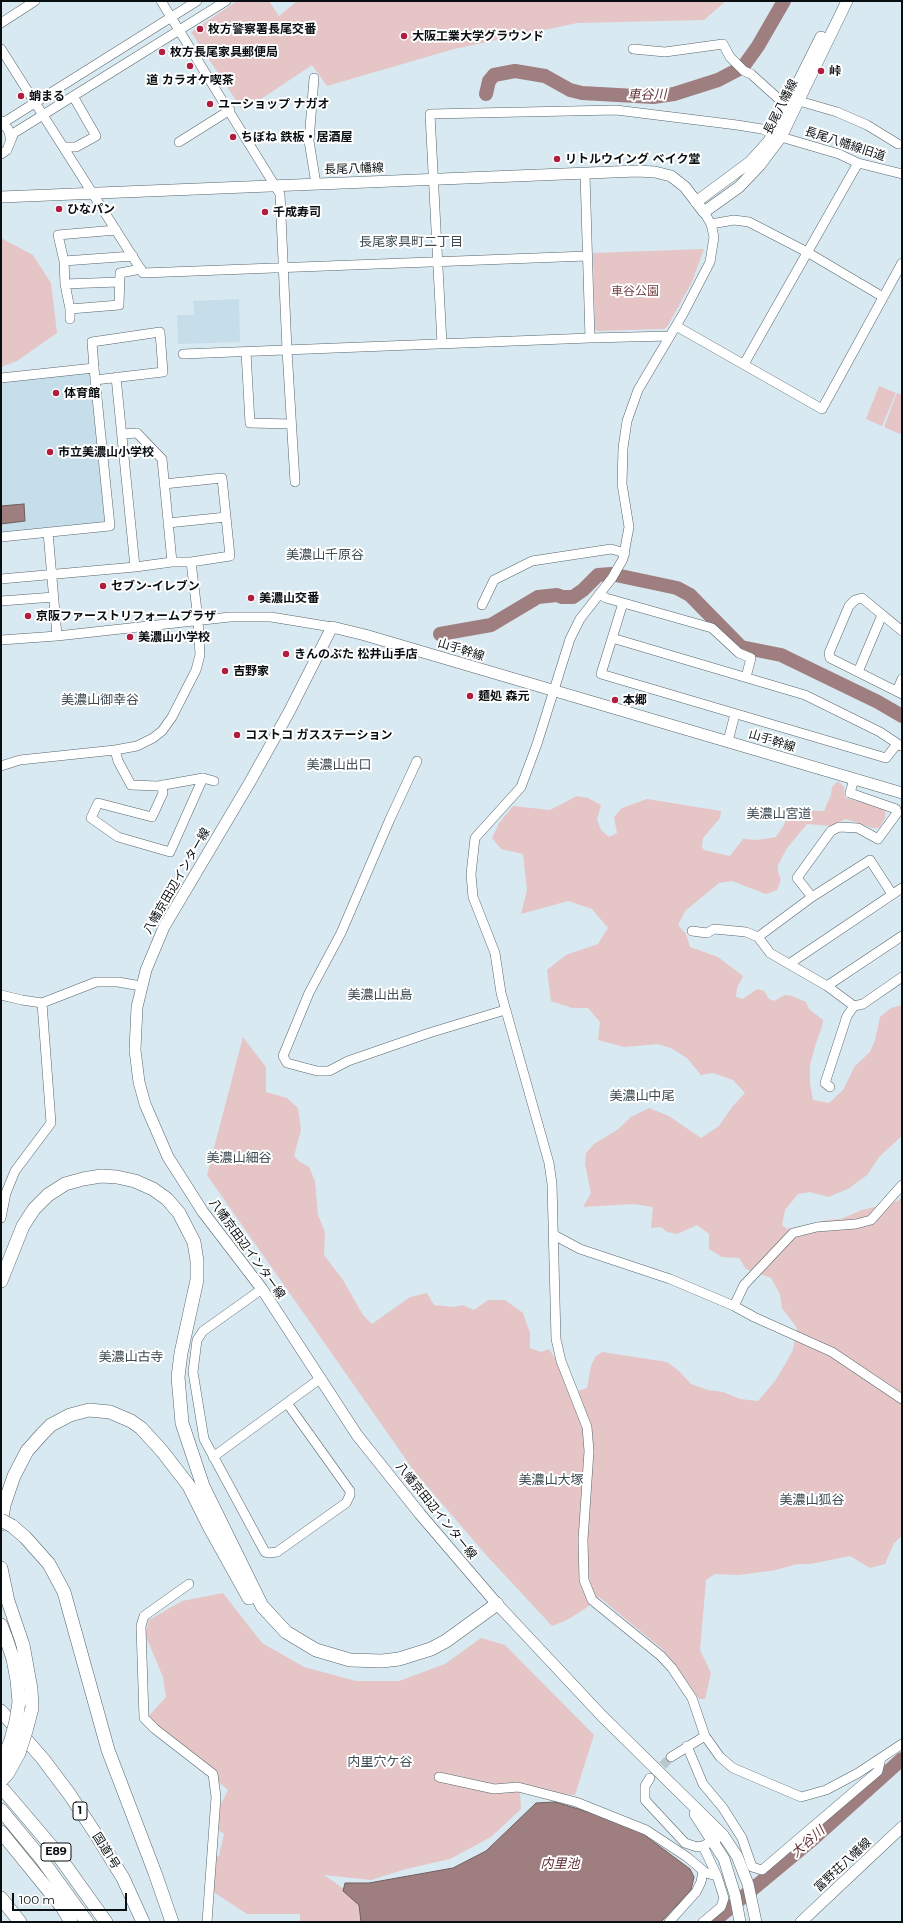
<!DOCTYPE html>
<html>
<head>
<meta charset="utf-8">
<style>
	body { margin:0 }
	#map { position:relative; width:903px; height:1923px; overflow:hidden; background:#d8e9f1; font-family:Montserrat,sans-serif }
	canvas { display:block }
	.frame { position:absolute; inset:0; border:2px solid #090f11; pointer-events:none }
	.scale { position:absolute; left:12px; top:1893px; width:115px; height:18px; box-sizing:border-box; border:2px solid #090f11; border-top:0; padding-left:5px; font-size:12px; line-height:14px; white-space:nowrap; color:#090f11; -webkit-text-stroke:3px #fff; paint-order:stroke }
</style>
</head>
<body>
<div id="map">
<canvas width="903" height="1923"></canvas>
<div class="frame"></div>
<div class="scale">100 m</div>
</div>
<script>
const context = document.querySelector('canvas').getContext('2d');
context.lineJoin = 'round';
function fillPath(path, color) {
  context.fillStyle = color;
  context.fill(path, 'evenodd');
}
function toPath(rows) {
  const path = new Path2D();
  for (const r of rows) {
    path.moveTo(r[0], r[1]);
    for (let i = 2; i < r.length; i += 2) path.lineTo(r[i], r[i + 1]);
  }
  return path;
}
function strokePath(path, color, width, dash) {
  context.strokeStyle = color;
  context.lineWidth = width;
  context.lineCap = dash ? 'butt' : 'round';
  context.setLineDash(dash || []);
  context.stroke(path);
}
function label(font, color, halo, rows, align = 'center') {
  context.font = font + ' Montserrat,"Noto Sans JP",sans-serif';
  context.lineWidth = 4;
  context.setLineDash([]);
  context.textBaseline = 'middle';
  context.strokeStyle = halo;
  context.fillStyle = color;
  for (const [text, x, y, turn = 0] of rows) {
    context.save();
    context.translate(x, y);
    context.rotate((+turn || 0) * Math.PI / 180);
    context.textAlign = isNaN(turn) ? turn : align;
    if (halo) context.strokeText(text, 0, 0);
    context.fillText(text, 0, 0);
    context.restore();
  }
}
fillPath(toPath([
	[239,299,240,342,178,344,177,315,194,315,193,301],
	[91,372,105,524,1,534,1,381]
]), '#c5deea');
fillPath(toPath([
	[237,1,269,1,279,16,297,1,726,1,704,20,577,23,454,49,327,86,312,65,243,111,191,32],
	[1,238,33,255,51,283,57,333,17,361,1,367],
	[704,249,692,282,667,327,664,329,598,331,595,329,593,253],
	[879,386,896,393,882,426,866,419],
	[897,393,902,395,902,430,900,434,884,427],
	[838,781,844,787,845,798,885,808,885,818,879,828,872,828,846,819,831,826,807,824,787,848,778,865,778,872,781,880,777,890,766,894,732,881,719,883,685,911,678,925,686,934,690,947,718,957,743,976,737,988,736,997,743,999,757,989,764,991,769,999,774,1001,785,995,792,996,806,1002,809,1009,823,1020,822,1027,816,1043,810,1065,810,1084,813,1100,829,1103,843,1090,855,1066,870,1052,875,1040,880,1017,891,1008,902,1005,902,1136,880,1156,867,1175,848,1189,828,1197,810,1192,798,1194,785,1210,782,1225,787,1229,827,1220,841,1219,862,1210,898,1201,902,1196,902,1536,894,1543,885,1564,870,1568,850,1556,810,1564,797,1564,776,1570,739,1575,715,1574,706,1580,700,1650,711,1673,705,1699,699,1699,673,1661,662,1649,599,1597,586,1608,567,1620,552,1626,487,1556,414,1471,207,1175,243,1037,266,1067,266,1092,287,1098,298,1108,301,1130,294,1156,300,1162,309,1167,315,1181,318,1215,325,1232,324,1255,343,1280,363,1315,372,1324,410,1297,427,1293,434,1305,454,1307,463,1305,474,1310,488,1300,505,1300,523,1313,530,1333,530,1348,541,1352,549,1349,558,1363,569,1394,587,1388,591,1366,595,1357,602,1352,667,1362,679,1371,691,1384,708,1390,723,1392,740,1399,758,1401,775,1381,787,1361,793,1350,797,1328,782,1308,780,1294,771,1278,746,1269,739,1258,722,1257,709,1249,709,1234,697,1225,677,1234,667,1232,661,1227,651,1228,653,1207,633,1204,583,1207,591,1193,585,1164,586,1153,594,1144,617,1130,631,1117,649,1108,669,1116,701,1138,719,1126,732,1107,745,1093,733,1080,713,1073,701,1075,687,1058,671,1048,658,1044,624,1047,598,1040,600,1022,588,1008,572,1008,551,1001,547,970,566,955,598,944,608,928,592,909,568,901,521,914,527,890,523,854,501,849,492,838,499,823,513,806,550,810,577,796,588,798,601,805,597,819,601,830,609,837,617,833,614,817,622,808,647,799,721,811,720,818,703,838,702,847,704,850,730,856,743,839,758,840,776,837,784,825,789,810,824,811,831,795,832,787],
	[223,1593,262,1643,304,1667,356,1681,399,1681,445,1664,481,1638,505,1645,594,1735,575,1795,520,1791,521,1809,491,1837,450,1859,406,1869,371,1880,324,1875,364,1903,362,1922,300,1922,300,1914,247,1914,206,1887,210,1855,219,1856,224,1834,213,1826,215,1816,228,1790,146,1719,166,1697,163,1677,145,1634,149,1620,182,1601]
]), '#e5c5c6');
const water = toPath([
	[24,504,25,521,1,524,1,506,24,504],
	[555,1802,638,1827,647,1837,690,1869,694,1877,691,1890,661,1922,361,1922,359,1905,343,1891,345,1883,369,1883,453,1868,486,1851,536,1803,555,1802]
]);
fillPath(water, '#9e7e7f');
strokePath(water, '#715d5e', 1);
strokePath(toPath([
	[486,94,489,81,494,75,515,71,545,76,570,90,582,93,653,97,674,94,718,80,743,67,758,46,784,1],
	[440,634,491,625,538,597,557,595,562,597,573,597,583,590,598,575,611,574,677,588,690,595,741,647,781,655,878,702,902,716],
	[713,1922,814,1838,902,1759]
]), '#9e7e7f', 14);
strokePath(toPath([
	[653,1775,671,1757]
]), '#b9c8cf', 9, [9, 4.5]);
const minor = toPath([
	[161,1,280,194,287,350,295,482],
	[1,23,35,1],
	[1,49,143,273,587,256],
	[633,49,665,52,723,44,730,57,744,71,751,74,791,110],
	[314,78,309,141,316,184],
	[799,101,837,112,867,125,898,144],
	[1,122,6,121,197,1],
	[1,123,8,129,11,140,7,150,1,154],
	[11,140,14,133,226,1],
	[179,142,230,110],
	[63,147,76,147,96,136,73,96],
	[585,174,590,338],
	[704,212,711,224,714,237,710,262,683,314,638,390,627,421,623,448,622,484,629,527,623,559,612,578,580,619,570,639,537,744,521,787,475,838,471,874,473,897,495,953,501,993,549,1163,552,1184,556,1339,561,1361,587,1427,589,1451,583,1540,584,1580,592,1600,661,1656,672,1668,692,1698,705,1736,720,1757,733,1768,801,1797,826,1790,858,1773,902,1744],
	[711,224,734,220,749,222,807,252,883,297],
	[116,230,58,235,64,261,65,284,70,309,119,305,120,273,141,269],
	[64,261,133,256],
	[65,284,118,282],
	[70,309,70,319],
	[676,326,822,409,902,263],
	[442,344,430,114,616,110,737,125,762,129,781,137,839,154,858,163,902,174],
	[246,352,250,423,291,424],
	[183,354,590,338,670,336],
	[744,364,858,163],
	[116,377,135,567],
	[1,378,94,368],
	[122,434,137,433,162,459,172,562],
	[168,523,226,517],
	[48,532,57,636],
	[1,537,110,526,94,368,92,342,160,332,163,372,95,380],
	[1,579,135,567,172,562,191,562,230,556,222,478,164,484],
	[599,594,606,598,712,628,739,653,751,658,746,677],
	[1,601,54,597],
	[623,603,601,674,886,758,897,744],
	[482,605,494,580,532,561,611,549,625,553],
	[902,631,862,598,855,600,849,606,829,653,830,658,902,694],
	[612,638,805,695,880,732,901,746],
	[1,640,57,636,230,617,271,617,332,627],
	[858,672,882,615],
	[897,691,902,679],
	[728,741,735,714],
	[115,750,118,761,131,785,158,786,203,778,214,781],
	[417,761,390,819,341,933,309,993,283,1056,287,1063,317,1071,329,1071,348,1061,429,1033,505,1010],
	[1,766,20,760,115,750,137,746,153,738,162,731,172,717,196,670,200,655,198,619,191,562],
	[162,785,163,793,152,817,98,803,91,818,118,837,170,852,203,778],
	[812,897,797,878,831,831,839,827,858,828,878,839,897,813,896,809,850,793,854,779],
	[692,931,707,933,714,929,746,932,758,937,770,953,827,986,854,1006,847,1016,825,1083,830,1087],
	[758,937,812,897,870,860,892,894],
	[789,964,902,888],
	[827,986,902,936],
	[1,995,22,1000,42,1003,96,982,118,982,141,986],
	[854,1006,863,1004,902,977],
	[1,1218,6,1193,15,1171,51,1123,42,1003],
	[554,1235,580,1249,670,1279,734,1306,754,1317,832,1352,902,1399],
	[262,1289,203,1331,197,1340,193,1372,204,1439,265,1552,268,1553,277,1552,346,1503,350,1495,350,1491,287,1403],
	[734,1306,744,1285,793,1233,817,1227,856,1224,871,1220,902,1185],
	[213,1457,321,1378],
	[189,1584,144,1616,141,1626,144,1718,155,1729,213,1774,216,1797,207,1922],
	[687,1746,703,1784,723,1808,742,1838,752,1867,762,1870,878,1771,881,1758],
	[671,1757,705,1736],
	[439,1777,494,1789,518,1787,576,1802,646,1830,687,1857,706,1873,717,1876],
	[650,1778,645,1786,645,1800,685,1843,697,1847,703,1846,723,1835],
	[703,1846,717,1876,724,1898,721,1907,703,1922],
	[669,1922,696,1892,701,1882,703,1871]
]);
const major = toPath([
	[1,197,637,171,655,172,671,176,685,187,704,212,739,187,760,165,781,137,847,1],
	[696,202,750,162,769,141,821,37],
	[695,1814,724,1859,735,1895,740,1922],
	[756,1922,748,1884,737,1856,723,1835,602,1716,497,1604,420,1514,357,1435,262,1289,203,1212,168,1157,145,1104,139,1082,135,1050,137,1007,146,970,164,927,250,782,289,712,332,627,365,635,902,793],
	[801,1922,902,1827]
]);
const highway = toPath([
	[1,1281,23,1226,34,1209,48,1195,65,1184,83,1179,101,1176,117,1177,135,1181,153,1189,167,1199,179,1213,194,1242,197,1261,197,1280,181,1353,178,1377,182,1423,203,1486,262,1606,286,1632,316,1650,350,1660,382,1661,399,1659,431,1649,446,1641,497,1604],
	[1,1524,4,1505,14,1476,27,1451,43,1433,51,1425,70,1415,89,1410,110,1412,131,1421,141,1428,162,1451,189,1486,210,1528,249,1598],
	[12,1526,25,1537,49,1564,64,1592,108,1750,155,1873,172,1922],
	[1,1568,8,1601,23,1645],
	[1,1625,6,1638],
	[1,1711,43,1759,70,1795,97,1836,123,1878,143,1922],
	[1,1787,53,1848,106,1922],
	[1,1810,40,1857,87,1922],
	[1,1832,62,1907,71,1922],
	[1,1898,20,1922]
]);
strokePath(minor, '#56656c', 10);
strokePath(major, '#56656c', 12);
strokePath(highway, '#56656c', 14);
strokePath(minor, '#fff', 9);
strokePath(major, '#fff', 11);
strokePath(highway, '#fff', 13);
const highwayBridge = toPath([
	[1,1520,12,1526],
	[1,1765,11,1740,16,1721,19,1702,17,1680,13,1659,6,1638],
	[1,1781,8,1773,19,1753,26,1731,32,1708,31,1689,23,1645]
]);
strokePath(highwayBridge, '#56656c', 14, []);
strokePath(highwayBridge, '#fff', 13);
for (const [x, y, r, color] of [
	[200,29,4,"#b01d3e"],
	[404,36,4,"#b01d3e"],
	[162,52,4,"#b01d3e"],
	[190,66,4,"#b01d3e"],
	[821,71,4,"#b01d3e"],
	[21,96,4,"#b01d3e"],
	[210,104,4,"#b01d3e"],
	[233,137,4,"#b01d3e"],
	[557,159,4,"#b01d3e"],
	[59,209,4,"#b01d3e"],
	[265,212,4,"#b01d3e"],
	[56,393,4,"#b01d3e"],
	[50,452,4,"#b01d3e"],
	[103,586,4,"#b01d3e"],
	[251,598,4,"#b01d3e"],
	[28,616,4,"#b01d3e"],
	[130,637,4,"#b01d3e"],
	[286,654,4,"#b01d3e"],
	[225,671,4,"#b01d3e"],
	[470,696,4,"#b01d3e"],
	[615,700,4,"#b01d3e"],
	[237,735,4,"#b01d3e"]
]) {
  const dot = new Path2D();
  dot.arc(x, y, r, 0, 2 * Math.PI);
  context.fillStyle = color;
  context.fill(dot);
  strokePath(dot, '#fff', 1.5);
}
for (const [x, y, w] of [
	[80,1811,14],
	[56,1852,30]
]) {
  const box = new Path2D();
  box.roundRect(x - w / 2, y - 9, w, 18, 3);
  context.fillStyle = '#fff';
  context.fill(box);
  strokePath(box, '#090f11', 1);
}
label('bold 11px', '#090f11', null, [
	["1",80,1811],
	["E89",56,1852]
]);
label('bold 12px', '#090f11', '#fff', [
	["枚方警察署長尾交番",208,29],
	["大阪工業大学グラウンド",412,36],
	["枚方長尾家具郵便局",170,52],
	["峠",829,71],
	["道 カラオケ喫茶",190,80,"center"],
	["蛸まる",29,96],
	["ユーショップ ナガオ",218,104],
	["ちぼね 鉄板・居酒屋",241,137],
	["リトルウイング ベイク堂",565,159],
	["ひなパン",67,209],
	["千成寿司",273,212],
	["体育館",64,393],
	["市立美濃山小学校",58,452],
	["セブン-イレブン",111,586],
	["美濃山交番",259,598],
	["京阪ファーストリフォームプラザ",36,616],
	["美濃山小学校",138,637],
	["きんのぶた 松井山手店",294,654],
	["吉野家",233,671],
	["麺処 森元",478,696],
	["本郷",623,700],
	["コストコ ガスステーション",245,735]
], 'left');
label('12px', '#090f11', '#fff', [
	["長尾八幡線",781,107,-63],
	["長尾八幡線旧道",845,144,18],
	["長尾八幡線",354,169,-2],
	["山手幹線",461,650,17],
	["山手幹線",772,741,17],
	["八幡京田辺インター線",177,881,-60],
	["八幡京田辺インター線",247,1249,54],
	["八幡京田辺インター線",436,1511,51],
	["国道1号",106,1851,58],
	["富野荘八幡線",843,1865,-43]
]);
label('12px', '#744246', '#fff', [
	["車谷公園",635,291]
]);
label('italic 13px', '#633236', '#fff', [
	["車谷川",647,95,-1],
	["大谷川",808,1842,-41],
	["内里池",560,1864]
]);
label('13px', '#3d4b52', '#fff', [
	["長尾家具町二丁目",411,242],
	["美濃山千原谷",325,555],
	["美濃山御幸谷",100,700],
	["美濃山出口",339,765],
	["美濃山宮道",779,814],
	["美濃山出島",380,995],
	["美濃山中尾",642,1096],
	["美濃山細谷",239,1158],
	["美濃山古寺",131,1357],
	["美濃山大塚",551,1480],
	["美濃山狐谷",812,1500],
	["内里穴ケ谷",380,1762]
]);
</script>
</body>
</html>
